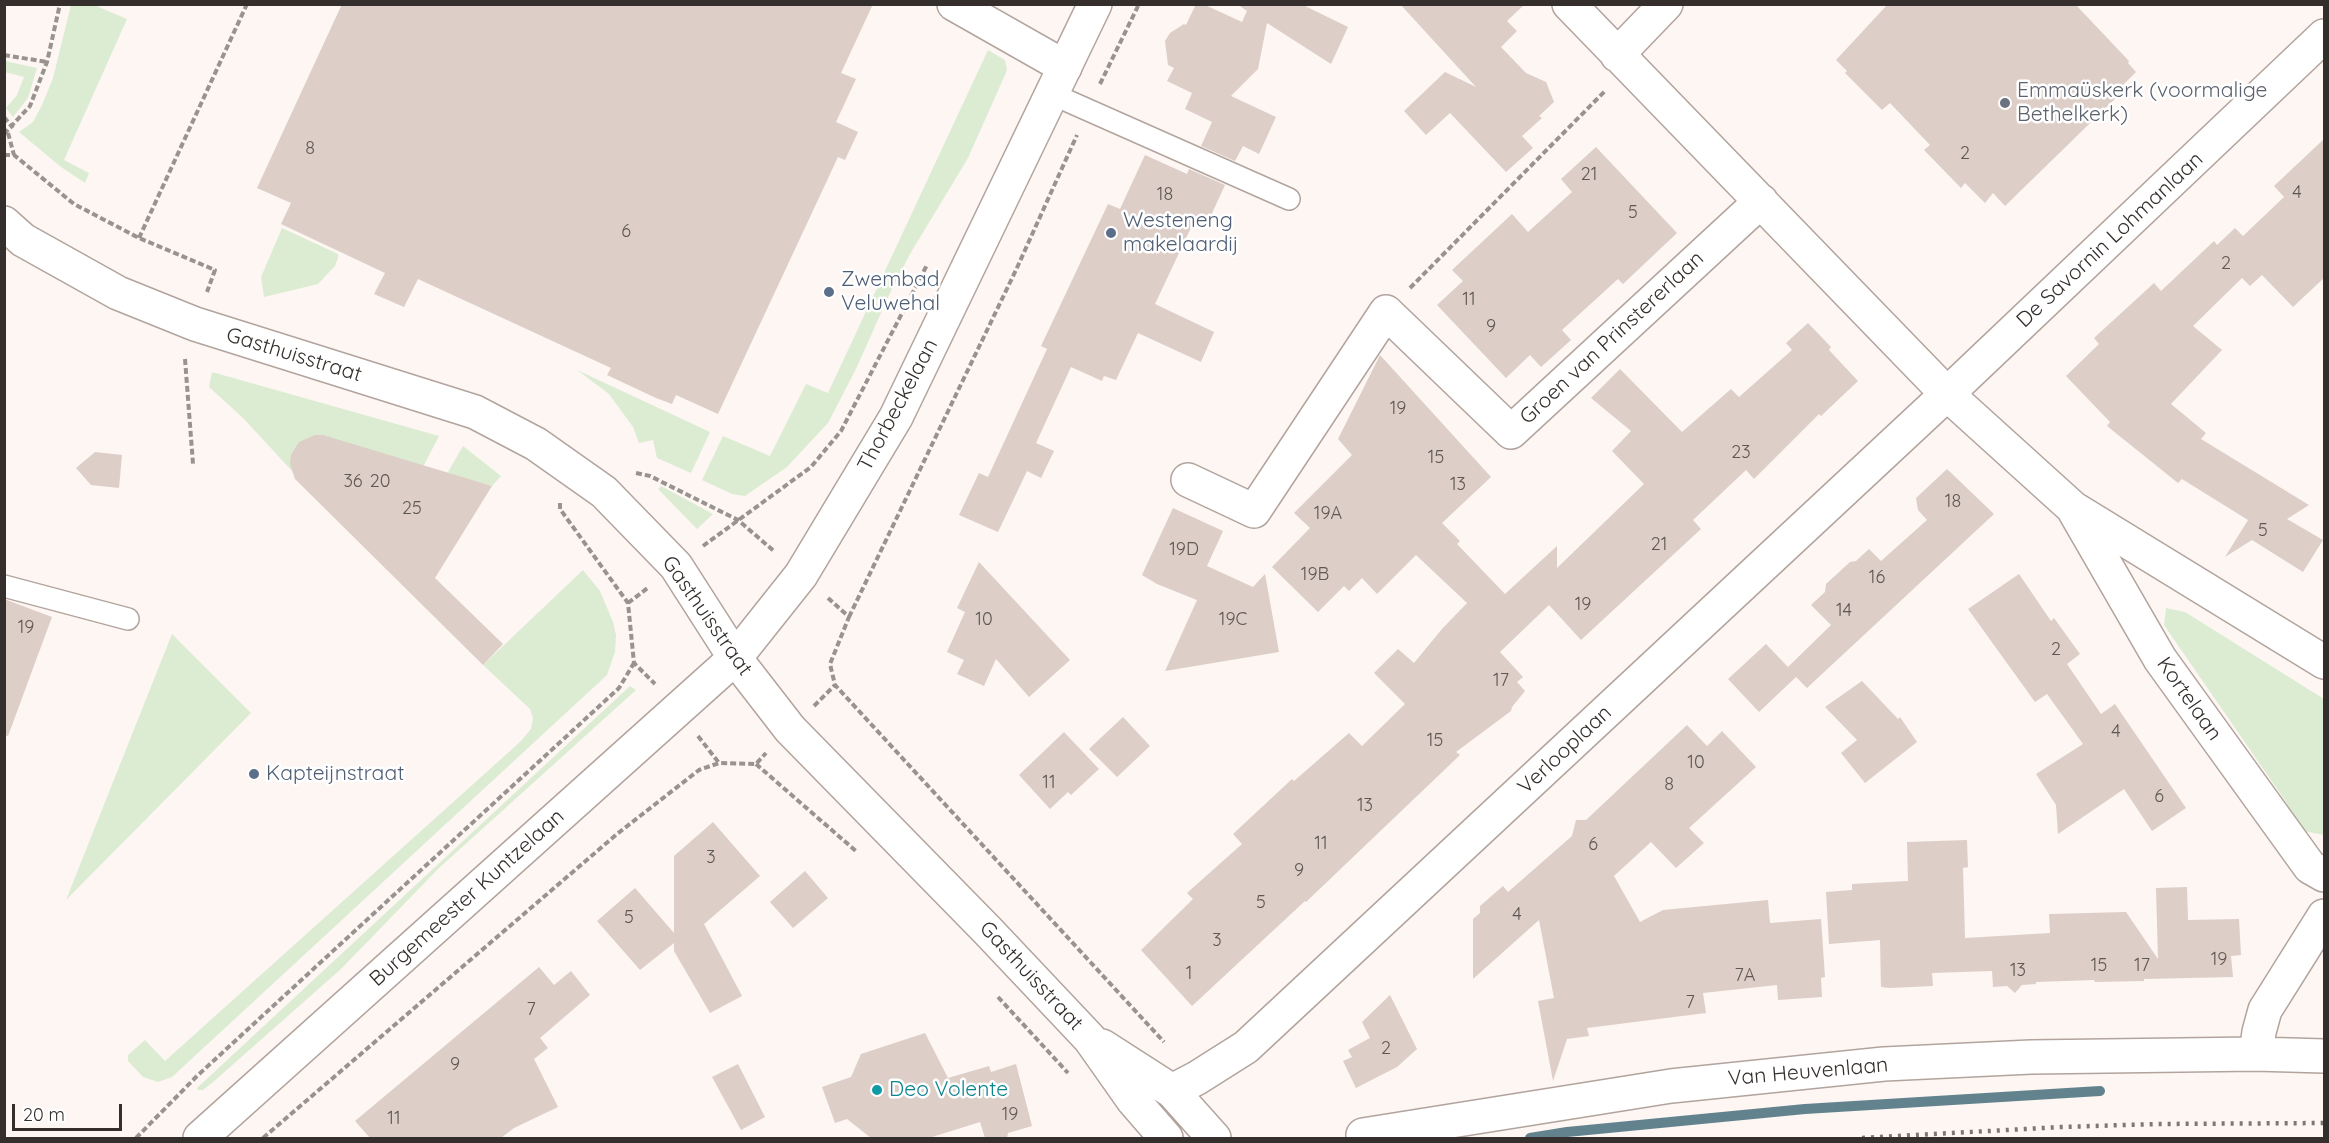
<!DOCTYPE html>
<html>
<head>
<meta charset="utf-8">
<style>
	body { margin:0 }
	#map { position:relative; width:2329px; height:1143px; overflow:hidden; background:#fdf6f3; font-family:Quicksand,sans-serif }
	canvas { display:block }
	.frame { position:absolute; inset:0; border:6px solid #342f2c; pointer-events:none }
	.scale { position:absolute; left:12px; top:1104px; width:110px; height:27px; box-sizing:border-box; border:3px solid #342f2c; border-top:0; padding-left:8px; font-size:18px; line-height:21px; white-space:nowrap; color:#342f2c; -webkit-text-stroke:4px #fff; paint-order:stroke }
</style>
</head>
<body>
<div id="map">
<canvas width="2329" height="1143"></canvas>
<div class="frame"></div>
<div class="scale">20 m</div>
</div>
<script>
const context = document.querySelector('canvas').getContext('2d');
context.lineJoin = 'round';
function fillPath(path, color) {
  context.fillStyle = color;
  context.fill(path, 'evenodd');
}
function toPath(rows) {
  const path = new Path2D();
  for (const r of rows) {
    path.moveTo(r[0], r[1]);
    for (let i = 2; i < r.length; i += 2) path.lineTo(r[i], r[i + 1]);
  }
  return path;
}
function strokePath(path, color, width, dash) {
  context.strokeStyle = color;
  context.lineWidth = width;
  context.lineCap = dash ? 'butt' : 'round';
  context.setLineDash(dash || []);
  context.stroke(path);
}
function label(font, color, halo, rows, align = 'center') {
  context.font = font + ' Quicksand,sans-serif';
  context.lineWidth = 5;
  context.setLineDash([]);
  context.textBaseline = 'middle';
  context.strokeStyle = halo;
  context.fillStyle = color;
  for (const [text, x, y, turn = 0] of rows) {
    context.save();
    context.translate(x, y);
    context.rotate((+turn || 0) * Math.PI / 180);
    context.textAlign = isNaN(turn) ? turn : align;
    if (halo) context.strokeText(text, 0, 0);
    context.fillText(text, 0, 0);
    context.restore();
  }
}
fillPath(toPath([
	[71,5,94,5,127,19,64,160,89,173,85,183,61,167,19,132,33,122,42,105,53,78],
	[988,50,1005,60,1007,70,1005,75,968,158,910,254,889,295,856,369,828,423,787,467,745,496,732,494,702,480,723,436,770,456,806,384,828,393],
	[5,61,37,68,28,98,13,117,6,108,17,95,24,77,5,72],
	[282,228,338,254,338,258,335,266,318,284,264,297,261,277],
	[577,370,710,432,691,473,657,458,653,440,639,443,633,427,609,394],
	[212,372,439,436,423,467,292,471,243,418,209,387],
	[463,446,501,476,492,486,447,474],
	[661,486,713,514,697,529,658,489],
	[583,570,600,591,613,622,616,635,615,652,607,675,172,1077,158,1082,143,1077,128,1061,128,1055,145,1040,165,1061,520,742,531,729,533,718,530,709,483,665],
	[2166,608,2185,612,2324,699,2324,835,2303,831,2284,799,2164,625],
	[172,634,251,713,66,900],
	[630,686,636,690,439,868,341,969,212,1083,203,1090,198,1090,197,1088]
]), '#dcecd3');
strokePath(toPath([
	[1530,1138,1567,1132,1805,1109,2100,1091]
]), '#62838d', 10);
fillPath(toPath([
	[342,4,873,4,841,73,856,79,836,122,858,132,845,160,838,157,718,414,676,395,672,404,656,398,607,375,611,368,418,279,404,307,374,294,385,273,281,224,291,203,257,188],
	[1196,4,1203,4,1242,22,1247,11,1237,4,1301,4,1348,27,1331,64,1267,23,1258,69,1231,96,1276,117,1259,154,1243,146,1235,161,1201,146,1212,122,1185,109,1192,93,1167,81,1174,68,1168,65,1165,41,1170,33,1184,24,1186,25],
	[1400,4,1525,4,1507,21,1517,31,1501,47,1526,73,1546,82,1554,102,1539,116,1542,118,1522,136,1533,148,1506,172,1450,113,1426,135,1404,111,1445,72,1476,87],
	[1888,4,2075,4,2129,61,2128,63,2136,72,2119,89,2122,92,2005,206,1993,193,1985,203,1965,183,1961,188,1924,150,1930,145,1890,103,1882,110,1845,73,1847,71,1836,60],
	[2325,138,2325,277,2293,307,2262,275,2250,286,2242,278,2193,326,2222,350,2171,404,2206,433,2201,439,2309,505,2287,519,2323,540,2303,572,2252,540,2225,557,2248,520,2182,479,2178,483,2107,426,2110,422,2066,376,2099,344,2094,338,2154,283,2161,291,2214,241,2217,245,2235,228,2243,236,2284,197,2274,186],
	[1596,147,1677,233,1623,284,1618,279,1562,330,1571,340,1541,367,1530,355,1506,378,1437,305,1463,281,1452,270,1512,214,1528,232,1572,192,1561,179],
	[1145,155,1187,174,1189,169,1225,185,1208,222,1196,217,1155,304,1214,332,1201,362,1138,333,1116,380,1104,376,1102,381,1071,367,1036,443,1054,451,1041,478,1027,471,998,532,959,515,979,473,988,477,1047,349,1041,346,1108,204,1120,209],
	[1808,323,1831,347,1829,350,1858,381,1821,416,1819,414,1754,479,1746,470,1693,520,1701,529,1581,640,1549,605,1500,652,1523,677,1517,682,1525,691,1512,707,1511,711,1456,752,1460,755,1306,902,1305,901,1192,1006,1141,950,1193,899,1187,893,1242,844,1233,834,1292,779,1294,781,1349,733,1362,746,1405,704,1374,673,1398,649,1414,663,1442,629,1467,603,1416,555,1377,594,1362,578,1349,591,1344,586,1318,612,1272,567,1310,528,1294,513,1352,455,1338,439,1380,355,1491,477,1442,523,1460,541,1457,544,1505,594,1557,546,1557,568,1644,484,1612,451,1631,431,1591,398,1620,369,1682,432,1731,389,1739,397,1792,350,1786,343],
	[315,435,323,435,492,486,435,578,503,644,483,665,295,479,290,464,291,455,299,442],
	[95,452,122,455,119,488,91,485,76,468],
	[1947,469,1994,514,1807,688,1796,677,1759,712,1728,679,1766,644,1788,667,1831,625,1811,605,1825,592,1826,584,1850,562,1856,561,1869,549,1881,561,1927,520,1918,510,1916,498],
	[1173,508,1223,531,1207,566,1253,587,1265,574,1279,652,1165,671,1197,600,1157,584,1142,575],
	[979,562,1070,660,1029,697,996,659,984,686,957,674,964,660,947,652,965,612,957,608],
	[2019,574,2051,621,2054,618,2080,654,2067,664,2101,714,2115,704,2186,808,2152,831,2124,789,2058,834,2056,805,2036,774,2083,744,2047,694,2035,702,1968,609],
	[4,599,52,617,8,736,4,735],
	[1862,681,1898,719,1900,717,1917,742,1865,783,1841,753,1857,740,1825,707],
	[1123,717,1150,746,1117,777,1089,749],
	[1687,725,1707,746,1722,731,1756,767,1689,828,1704,843,1676,868,1651,842,1614,876,1640,922,1663,910,1768,900,1770,923,1821,919,1825,977,1821,978,1822,997,1778,1000,1777,985,1703,993,1706,1013,1587,1028,1589,1036,1567,1039,1553,1081,1538,1001,1554,998,1539,920,1473,979,1473,919,1480,913,1480,906,1503,886,1508,892,1572,836,1576,820,1586,820],
	[1064,732,1099,769,1071,795,1068,792,1050,809,1019,775],
	[713,822,760,876,704,924,742,996,710,1013,674,951,674,943,640,970,597,921,635,888,674,933,674,856],
	[1967,840,1968,867,1963,868,1965,938,2050,933,2049,914,2126,912,2158,959,2156,888,2187,887,2188,920,2239,919,2241,955,2231,956,2233,977,2144,979,2144,981,2095,982,2094,980,2036,982,2036,984,2022,985,2015,993,2007,986,1993,987,1992,971,1932,973,1933,986,1890,988,1881,987,1880,940,1829,944,1826,892,1852,890,1852,884,1908,881,1907,842],
	[805,871,828,898,793,928,770,902],
	[539,967,554,985,571,971,590,995,540,1038,548,1048,534,1059,558,1107,514,1128,501,1138,370,1138,355,1121],
	[1390,995,1417,1049,1397,1067,1356,1088,1343,1061,1352,1057,1348,1050,1370,1038,1362,1022],
	[925,1033,948,1078,989,1066,991,1072,1016,1064,1032,1126,1008,1133,1007,1138,985,1138,980,1122,929,1138,871,1138,847,1119,835,1123,822,1087,851,1077,861,1054],
	[738,1064,765,1117,741,1130,712,1077]
]), '#ddcec7');
const lane = toPath([
	[1052,94,1289,199],
	[4,586,128,619]
]);
const street = toPath([
	[954,4,1065,67],
	[1569,4,1947,394,2073,508,2324,662],
	[1617,55,1666,4],
	[4,223,23,240,118,293,195,324,475,412,536,444,604,492,676,566,735,658],
	[1188,480,1254,511,1386,312,1511,432,1761,201],
	[2075,512,2160,659,2310,867,2324,875],
	[2256,1054,2259,1032,2265,1010,2324,916],
	[1172,1091,1197,1078,1246,1047,1947,394,2324,36],
	[1363,1135,1671,1086,1884,1064,2031,1057,2256,1054,2324,1056]
]);
const secondary = toPath([
	[735,658,790,729,988,931,1090,1039,1133,1100,1166,1138],
	[1102,1046,1172,1091,1214,1138],
	[200,1138,735,658,801,575,896,417,1095,4]
]);
strokePath(lane, '#b2a49d', 24);
strokePath(street, '#b2a49d', 36);
strokePath(secondary, '#b2a49d', 36);
strokePath(toPath([
	[4,55,47,62],
	[4,82,4,83],
	[1100,84,1139,4],
	[4,117,13,128],
	[8,133,14,155],
	[4,134,30,106,47,62,60,4],
	[4,155,14,155,74,204,139,238,215,270,207,292],
	[139,238,247,4],
	[1410,288,1605,91],
	[185,359,193,464],
	[636,473,650,476,738,520,775,552],
	[560,503,560,509,628,603,634,663,655,684],
	[703,546,811,467,841,431,927,265],
	[828,598,849,617,830,664,835,685,1164,1042],
	[628,603,649,587],
	[849,617,1016,270,1077,135],
	[814,706,835,685],
	[698,736,719,763],
	[756,764,857,852],
	[998,997,1068,1073],
	[136,1138,197,1076,619,688,634,663],
	[263,1138,617,834,699,770,719,763,756,764,766,753]
]), '#999390', 4, [6, 3]);
strokePath(lane, '#fff', 21);
strokePath(street, '#fff', 33);
strokePath(secondary, '#fff', 33);
strokePath(toPath([
	[1862,1138,2061,1127,2157,1124,2324,1123]
]), '#7c7774', 4.5, [3, 6]);
for (const [x, y, r, color] of [
	[2005,103,6,"#6b7280"],
	[1111,233,6,"#5c6f8a"],
	[829,292,6,"#5c6f8a"],
	[254,774,6,"#5c6f8a"],
	[877,1090,6,"#0f9aa8"]
]) {
  const dot = new Path2D();
  dot.arc(x, y, r, 0, 2 * Math.PI);
  context.fillStyle = color;
  context.fill(dot);
  strokePath(dot, '#fff', 2);
}
label('18px', '#5e5753', null, [
	["8",310,149],
	["2",1965,154],
	["21",1589,175],
	["4",2297,193],
	["18",1165,195],
	["5",1633,213],
	["6",626,232],
	["2",2226,264],
	["11",1469,300],
	["9",1491,327],
	["19",1398,409],
	["23",1741,453],
	["15",1436,458],
	["36",353,482],
	["20",380,482],
	["13",1458,485],
	["18",1953,502],
	["25",412,509],
	["19A",1328,514],
	["5",2263,531],
	["21",1659,545],
	["19D",1184,550],
	["19B",1315,575],
	["16",1877,578],
	["19",1583,605],
	["14",1844,611],
	["10",984,620],
	["19C",1233,620],
	["19",26,628],
	["2",2056,650],
	["17",1501,681],
	["4",2116,732],
	["15",1435,741],
	["10",1696,763],
	["11",1049,783],
	["8",1669,785],
	["6",2159,797],
	["13",1365,806],
	["11",1321,844],
	["6",1593,845],
	["3",711,858],
	["9",1299,871],
	["5",1261,903],
	["4",1517,915],
	["5",629,918],
	["3",1217,941],
	["19",2219,960],
	["15",2099,966],
	["17",2142,966],
	["13",2018,971],
	["1",1189,974],
	["7A",1745,976],
	["7",1690,1003],
	["7",531,1010],
	["2",1386,1049],
	["9",455,1065],
	["19",1010,1115],
	["11",394,1119]
]);
label('21px', '#5b616d', '#fff', [
	["Emmaüskerk (voormalige",2017,91],
	["Bethelkerk)",2017,115]
], 'left');
label('21px', '#4e5e75', '#fff', [
	["Westeneng",1123,221],
	["makelaardij",1123,245],
	["Zwembad",841,280],
	["Veluwehal",841,304],
	["Kapteijnstraat",266,774]
], 'left');
label('21px', '#342f2c', '#fff', [
	["De Savornin Lohmanlaan",2110,240,-43],
	["Groen van Prinstererlaan",1612,338,-43],
	["Gasthuisstraat",294,355,17],
	["Thorbeckelaan",898,405,-62],
	["Gasthuisstraat",707,616,55],
	["Kortelaan",2189,699,55],
	["Verlooplaan",1565,750,-43],
	["Burgemeester Kuntzelaan",467,898,-42],
	["Gasthuisstraat",1031,976,47],
	["Van Heuvenlaan",1808,1072,-5]
]);
label('21px', '#0d838f', '#fff', [
	["Deo Volente",889,1090]
], 'left');
</script>
</body>
</html>
